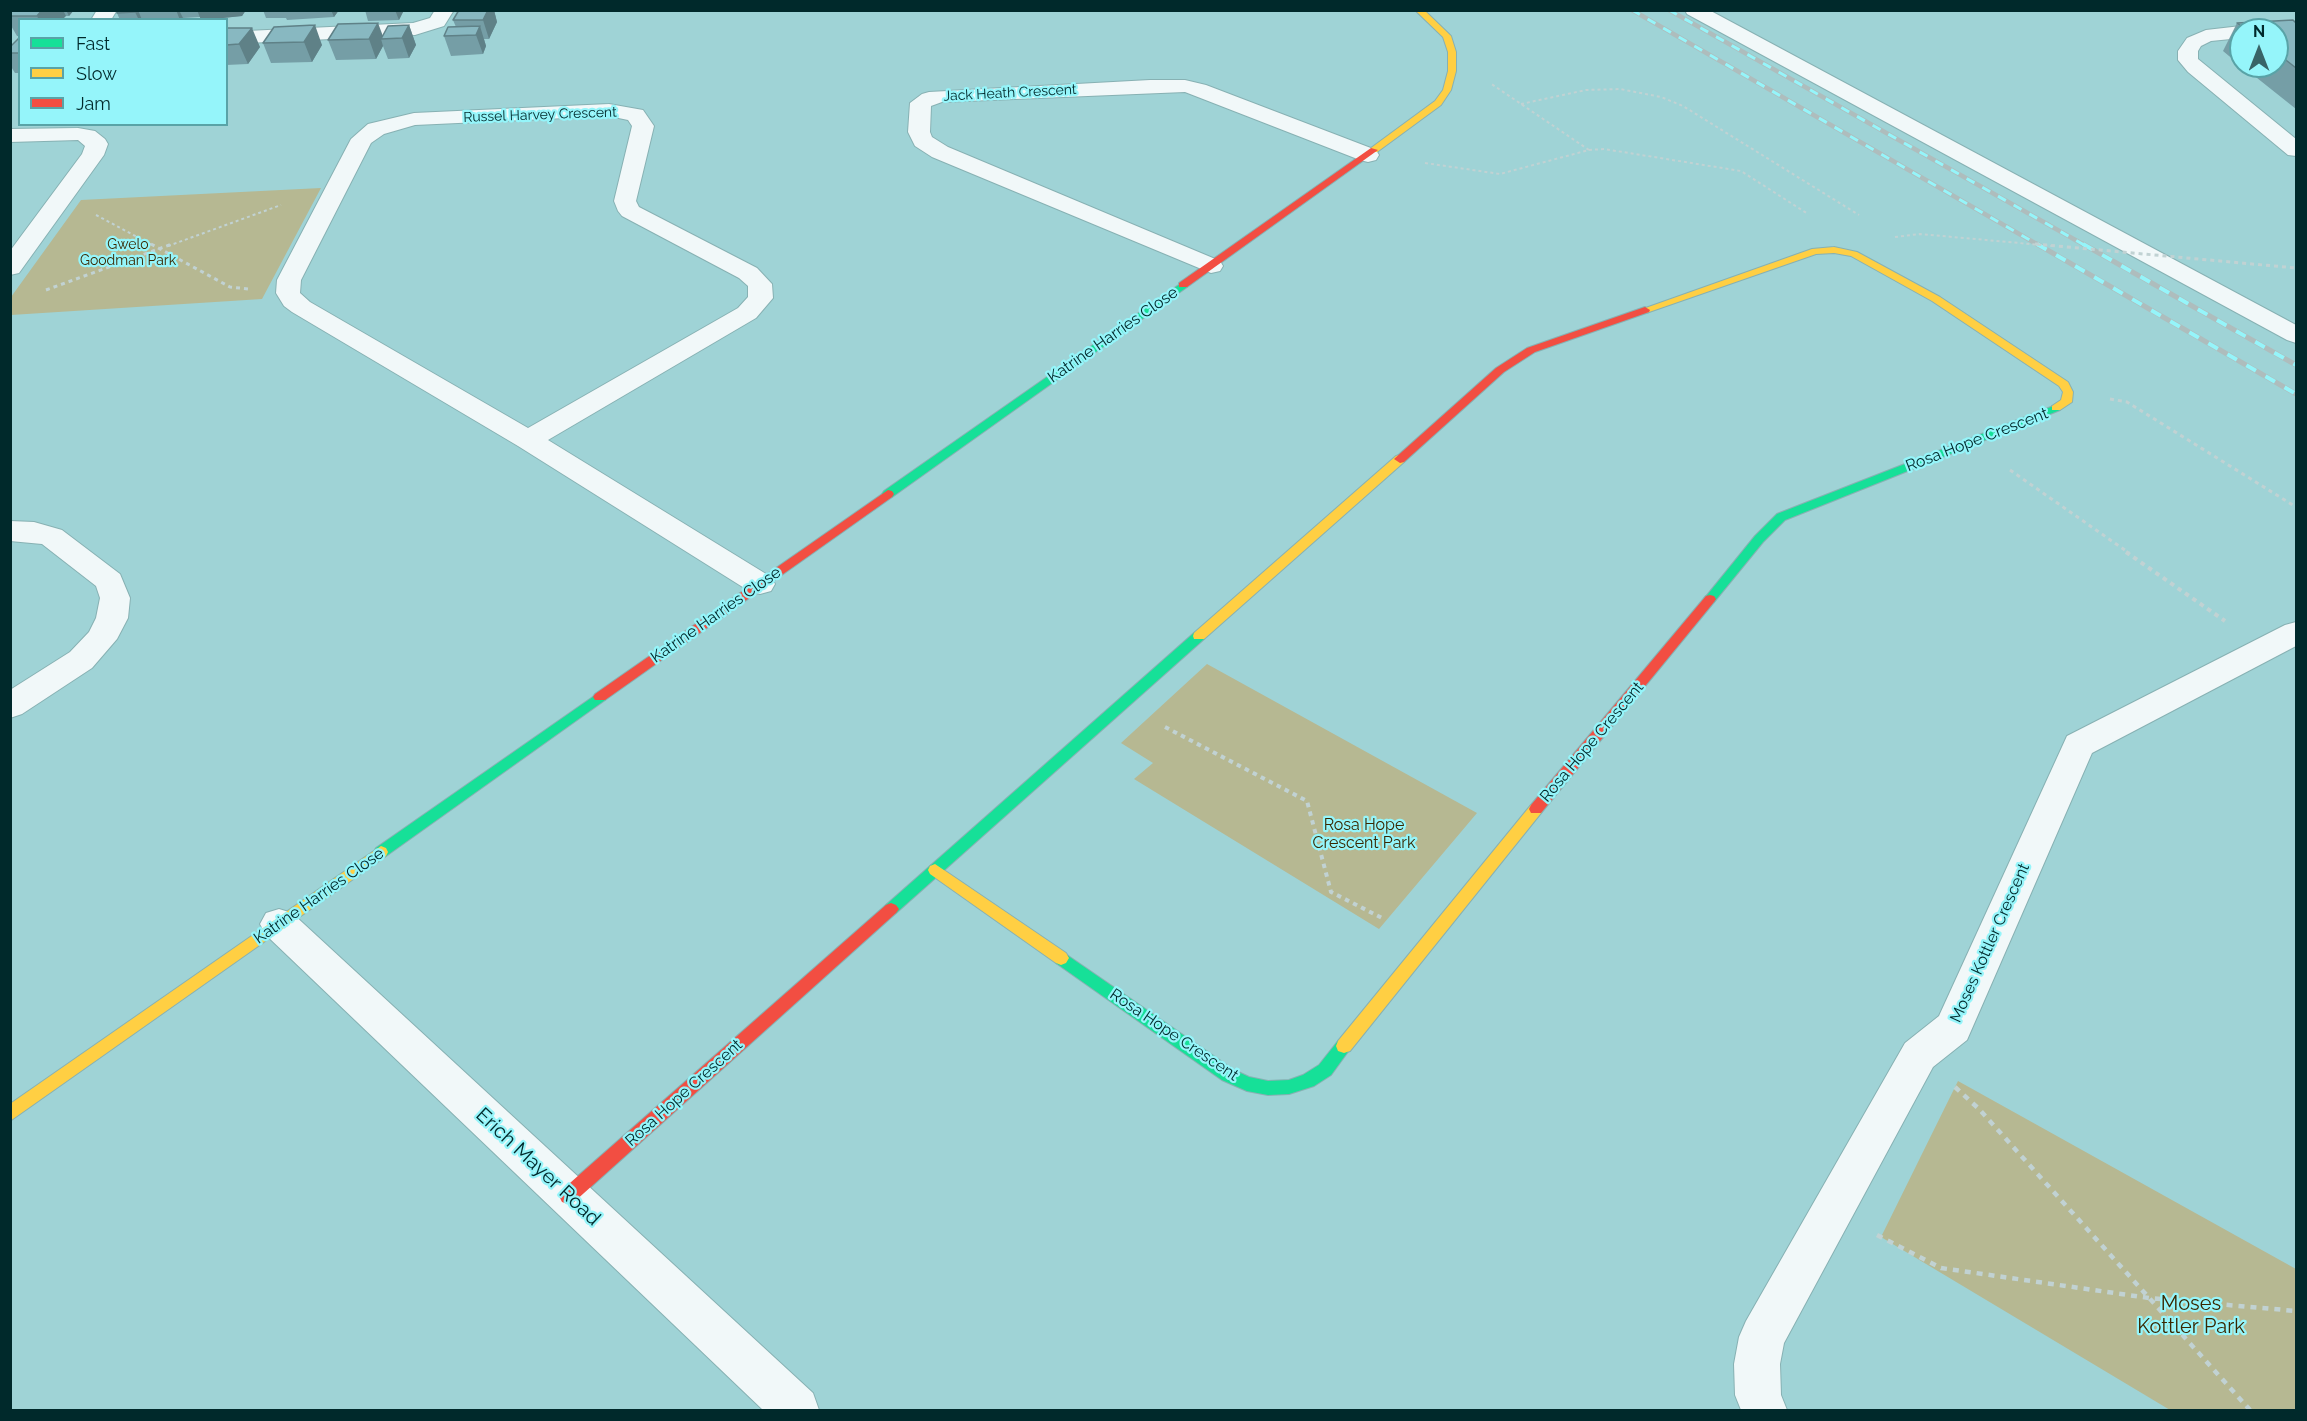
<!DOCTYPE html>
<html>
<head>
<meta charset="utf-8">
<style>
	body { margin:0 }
	#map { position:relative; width:2307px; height:1421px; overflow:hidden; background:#9fd3d6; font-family:Raleway,sans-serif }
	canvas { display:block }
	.frame { position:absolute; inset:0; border:12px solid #00292b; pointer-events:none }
	.legend { position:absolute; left:18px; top:18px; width:210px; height:108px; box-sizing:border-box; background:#95f5fa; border:2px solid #59a3a7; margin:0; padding:8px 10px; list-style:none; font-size:18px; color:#00292b }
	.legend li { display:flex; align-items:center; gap:12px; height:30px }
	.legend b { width:30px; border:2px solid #59a3a7 }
	.north { position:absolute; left:2229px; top:18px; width:60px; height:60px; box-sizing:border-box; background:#95f5fa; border:2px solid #59a3a7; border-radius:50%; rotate:0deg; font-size:16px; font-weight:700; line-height:24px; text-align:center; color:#00292b }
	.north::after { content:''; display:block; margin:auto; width:21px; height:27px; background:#386467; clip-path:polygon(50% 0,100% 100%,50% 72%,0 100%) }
</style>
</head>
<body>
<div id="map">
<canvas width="2307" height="1421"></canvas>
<div class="frame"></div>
<ul class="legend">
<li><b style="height:8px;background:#16e098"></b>Fast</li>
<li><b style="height:8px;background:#ffcf43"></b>Slow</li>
<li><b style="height:8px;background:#f24e42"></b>Jam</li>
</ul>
<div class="north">N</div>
</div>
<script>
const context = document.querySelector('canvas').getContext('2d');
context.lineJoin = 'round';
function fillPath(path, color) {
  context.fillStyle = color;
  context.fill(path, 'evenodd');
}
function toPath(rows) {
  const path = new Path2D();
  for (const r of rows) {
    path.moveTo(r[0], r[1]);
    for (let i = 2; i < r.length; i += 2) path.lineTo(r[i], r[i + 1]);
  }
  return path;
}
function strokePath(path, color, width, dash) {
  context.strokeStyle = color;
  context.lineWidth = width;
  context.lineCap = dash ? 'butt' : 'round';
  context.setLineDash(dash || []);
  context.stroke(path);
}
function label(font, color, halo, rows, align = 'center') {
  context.font = font + ' Raleway,sans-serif';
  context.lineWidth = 4.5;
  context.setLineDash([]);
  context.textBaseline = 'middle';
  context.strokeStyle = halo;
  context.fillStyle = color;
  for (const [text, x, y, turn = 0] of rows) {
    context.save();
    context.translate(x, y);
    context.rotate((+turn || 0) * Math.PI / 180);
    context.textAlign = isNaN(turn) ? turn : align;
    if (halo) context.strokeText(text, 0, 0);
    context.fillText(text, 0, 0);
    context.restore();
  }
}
fillPath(toPath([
	[321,188,262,299,11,315,11,297,81,200],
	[1207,664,1477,813,1379,929,1134,779,1153,763,1121,743],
	[1958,1081,2296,1269,2296,1410,2170,1410,1881,1237]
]), '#b6b892');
const lane = toPath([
	[1685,10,1709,10,2296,325,2296,343,2287,340,1687,14,1685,10],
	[2241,26,2249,30,2241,30,2241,38,2211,41,2201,46,2198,51,2198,59,2296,139,2296,156,2288,155,2188,72,2178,60,2178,51,2187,38,2206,30,2241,26]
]);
const street = toPath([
	[97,10,117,10,111,20,91,20,97,10],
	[435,10,454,10,444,26,415,35,226,44,226,32,413,23,430,18,435,10],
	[1150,80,1185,80,1206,85,1376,150,1379,155,1376,160,1368,162,1360,160,1185,92,942,102,931,106,930,132,932,137,948,147,1220,261,1223,266,1220,271,1211,273,932,157,915,146,908,132,910,103,922,94,929,92,1150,80],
	[609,104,643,110,654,126,636,201,639,207,757,268,772,284,773,298,756,318,548,440,771,577,775,584,771,591,760,594,749,591,518,446,292,312,284,306,276,293,277,280,351,139,368,124,414,113,609,104],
	[609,116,628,120,632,126,614,201,618,211,622,216,739,278,748,286,748,297,738,308,528,428,310,302,300,293,301,280,371,143,384,134,415,125,609,116],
	[78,128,95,131,105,139,108,144,104,155,19,273,10,275,10,251,82,154,85,146,78,140,10,142,10,129,78,128],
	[10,521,34,522,62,530,120,574,130,598,128,618,117,639,92,668,22,714,10,718,10,690,70,652,89,632,96,618,100,598,96,586,42,544,10,541,10,521],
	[2296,622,2296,646,2092,753,1967,1040,1933,1067,1784,1343,1780,1364,1781,1395,1787,1410,1741,1410,1735,1395,1734,1364,1739,1337,1746,1321,1905,1043,1939,1016,2067,736,2285,625,2296,622],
	[279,909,292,913,813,1393,819,1410,763,1410,266,935,260,924,266,913,279,909]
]);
const fast = toPath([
	[1183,282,1187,283,1187,287,892,497,884,497,882,494,884,491,1183,282],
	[2056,405,2060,406,2060,410,1785,520,1763,542,1714,602,1706,602,1704,599,1755,536,1777,514,2056,405],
	[1199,631,1205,636,1204,639,896,913,891,915,886,913,883,909,886,905,1194,633,1199,631],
	[600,692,605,694,607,697,605,700,386,856,381,858,376,856,374,852,376,848,600,692],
	[1061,951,1234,1070,1249,1077,1268,1081,1289,1080,1303,1075,1319,1065,1338,1041,1344,1039,1350,1041,1352,1046,1331,1075,1314,1086,1289,1094,1268,1095,1247,1091,1222,1080,1056,963,1053,958,1056,953,1061,951]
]);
const slow = toPath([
	[1415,10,1424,10,1451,36,1456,52,1456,71,1451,90,1441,105,1377,152,1371,152,1371,148,1435,101,1443,90,1448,71,1448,52,1443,37,1415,10],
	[1834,247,1857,252,1940,297,2068,382,2073,392,2072,402,2060,410,2052,410,2052,406,2061,400,2063,392,2059,386,1932,301,1851,256,1834,253,1816,254,1649,312,1645,313,1640,310,1812,249,1834,247],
	[1400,455,1406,459,1404,462,1204,639,1194,639,1193,636,1194,633,1396,456,1400,455],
	[1536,803,1541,805,1543,809,1541,813,1350,1051,1344,1053,1338,1051,1336,1046,1338,1041,1531,805,1536,803],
	[381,846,386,848,388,852,386,856,10,1121,10,1104,381,846],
	[935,864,1066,953,1069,958,1066,963,1061,965,1056,963,930,874,928,870,930,866,935,864]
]);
const jam = toPath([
	[1371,148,1378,150,1187,287,1179,287,1179,283,1371,148],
	[1645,307,1650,310,1649,312,1535,352,1504,372,1404,462,1400,463,1394,459,1496,368,1527,348,1645,307],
	[888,490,892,491,894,494,892,497,605,700,595,700,593,697,595,694,888,490],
	[1710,595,1714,596,1716,599,1714,602,1541,813,1531,813,1529,809,1531,805,1706,596,1710,595],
	[891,903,896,905,899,909,896,913,574,1202,568,1204,562,1202,559,1196,562,1190,886,905,891,903]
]);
strokePath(lane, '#87b1b3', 2);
strokePath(street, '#87b1b3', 2);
strokePath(fast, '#87b1b3', 2);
strokePath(slow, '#87b1b3', 2);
strokePath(jam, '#87b1b3', 2);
strokePath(toPath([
	[1521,104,1586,90,1620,89,1661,97,1683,106,1859,215],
	[1589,150,1604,149,1741,171,1808,214],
	[1425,163,1500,174,1589,150,1490,83],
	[96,215,154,246],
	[168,246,281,205]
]), '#c1d2d3', 2, [3, 3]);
strokePath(toPath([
	[151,244,230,287,248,289],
	[46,290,172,244],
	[2110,399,2127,402,2296,507],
	[2010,470,2129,553]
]), '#c1d2d3', 3, [4, 4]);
strokePath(toPath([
	[2126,552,2225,621],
	[1165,727,1307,801,1331,892,1384,919]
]), '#c1d2d3', 4, [4.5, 4.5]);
strokePath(toPath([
	[1955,1087,1979,1109,2250,1410],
	[1877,1235,1941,1268,2149,1298,2296,1311]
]), '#c1d2d3', 4.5, [6, 6]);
fillPath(lane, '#f1f8f9');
fillPath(street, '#f1f8f9');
fillPath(fast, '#16e098');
fillPath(slow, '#ffcf43');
fillPath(jam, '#f24e42');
const railFar1 = toPath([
	[1632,10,2040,246],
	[1669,10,2086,246]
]);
const rail = toPath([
	[2037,244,2296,394],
	[2083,244,2296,365]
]);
strokePath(railFar1, '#aebdbd', 4.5);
strokePath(rail, '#aebdbd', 5);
strokePath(railFar1, '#95f5fa', 3, [9]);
strokePath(rail, '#95f5fa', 4, [11]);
strokePath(toPath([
	[1895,237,1920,234,2052,246]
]), '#c1d2d3', 2, [3, 3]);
strokePath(toPath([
	[2035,244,2296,268]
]), '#c1d2d3', 3, [4, 4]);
fillPath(toPath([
	[13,10,74,10,69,16,65,16,62,20,20,20,20,36,17,36,10,24,10,13],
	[118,10,246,10,242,16,201,20,200,17,183,18,181,20,120,20,117,13],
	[263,10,339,10,334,17,287,20,286,18,266,18],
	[365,10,410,10,409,12,403,12,399,20,368,21],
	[459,10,494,10,497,22,489,39,484,39,486,46,483,54,451,56,444,36,456,27,453,20],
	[2237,23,2296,23,2296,109,2242,66,2277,66,2277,30,2241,30,2241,66,2223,51],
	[409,25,416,45,409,58,388,59,383,46,376,59,336,60,328,40,383,35],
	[274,27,322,45,312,62,271,63,263,43],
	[226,28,260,47,248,64,226,65],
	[20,37,20,73,15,73,10,65,10,47]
]), '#759ea6');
fillPath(toPath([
	[42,10,63,10,66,16,62,20,39,20,37,16],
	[66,10,74,10,69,16],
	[136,10,138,10,142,20,139,20,135,12],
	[176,10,179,10,183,18,181,20,180,20],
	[197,10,246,10,242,16,204,20,201,20],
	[331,10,339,10,334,17],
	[395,10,402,10,403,12,399,20],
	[488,10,494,10,497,22,489,39,483,20],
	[378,23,384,39,381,39,383,46,376,59,369,39],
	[315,25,322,45,312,62,304,42],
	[409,25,416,45,409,58,402,38],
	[480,26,486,46,483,54,476,35],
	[252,28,260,47,248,64,239,44]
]), '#5f8187');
const building = toPath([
	[13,10,42,10,37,16,10,16,10,13,13,10],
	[118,10,136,10,135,12,117,13,118,10],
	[459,10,488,10,483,20,453,20,459,10],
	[2293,20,2296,23,2296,68,2277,53,2277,30,2247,30,2237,23,2293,20],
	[378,23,369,39,328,40,338,24,378,23],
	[315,25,304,42,263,43,274,27,315,25],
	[409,25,402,38,381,39,388,26,409,25],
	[480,26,476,35,444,36,448,27,480,26],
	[226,28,252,28,239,44,226,45,226,28],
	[20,37,20,53,10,53,10,47,20,37]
]);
fillPath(building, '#88b8c1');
strokePath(building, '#5f8187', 1.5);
label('14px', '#00292b', '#95f5fa', [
	["Jack Heath Crescent",1010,93,-3],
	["Russel Harvey Crescent",540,115,-2]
]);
label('14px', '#3a2700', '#95f5fa', [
	["Gwelo",128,245],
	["Goodman Park",128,261]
]);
label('16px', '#00292b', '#95f5fa', [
	["Katrine Harries Close",1113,335,-35],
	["Rosa Hope Crescent",1977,440,-21],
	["Katrine Harries Close",716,615,-35],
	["Rosa Hope Crescent",1592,742,-50],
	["Katrine Harries Close",319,896,-35],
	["Moses Kottler Crescent",1990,943,-66],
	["Rosa Hope Crescent",1174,1035,34],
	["Rosa Hope Crescent",684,1093,-42]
]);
label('16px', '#3a2700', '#95f5fa', [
	["Rosa Hope",1364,825],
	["Crescent Park",1364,843]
]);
label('20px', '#00292b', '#95f5fa', [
	["Erich Mayer Road",538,1167,43]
]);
label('20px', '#3a2700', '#95f5fa', [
	["Moses",2191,1304],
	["Kottler Park",2191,1327]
]);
</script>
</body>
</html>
